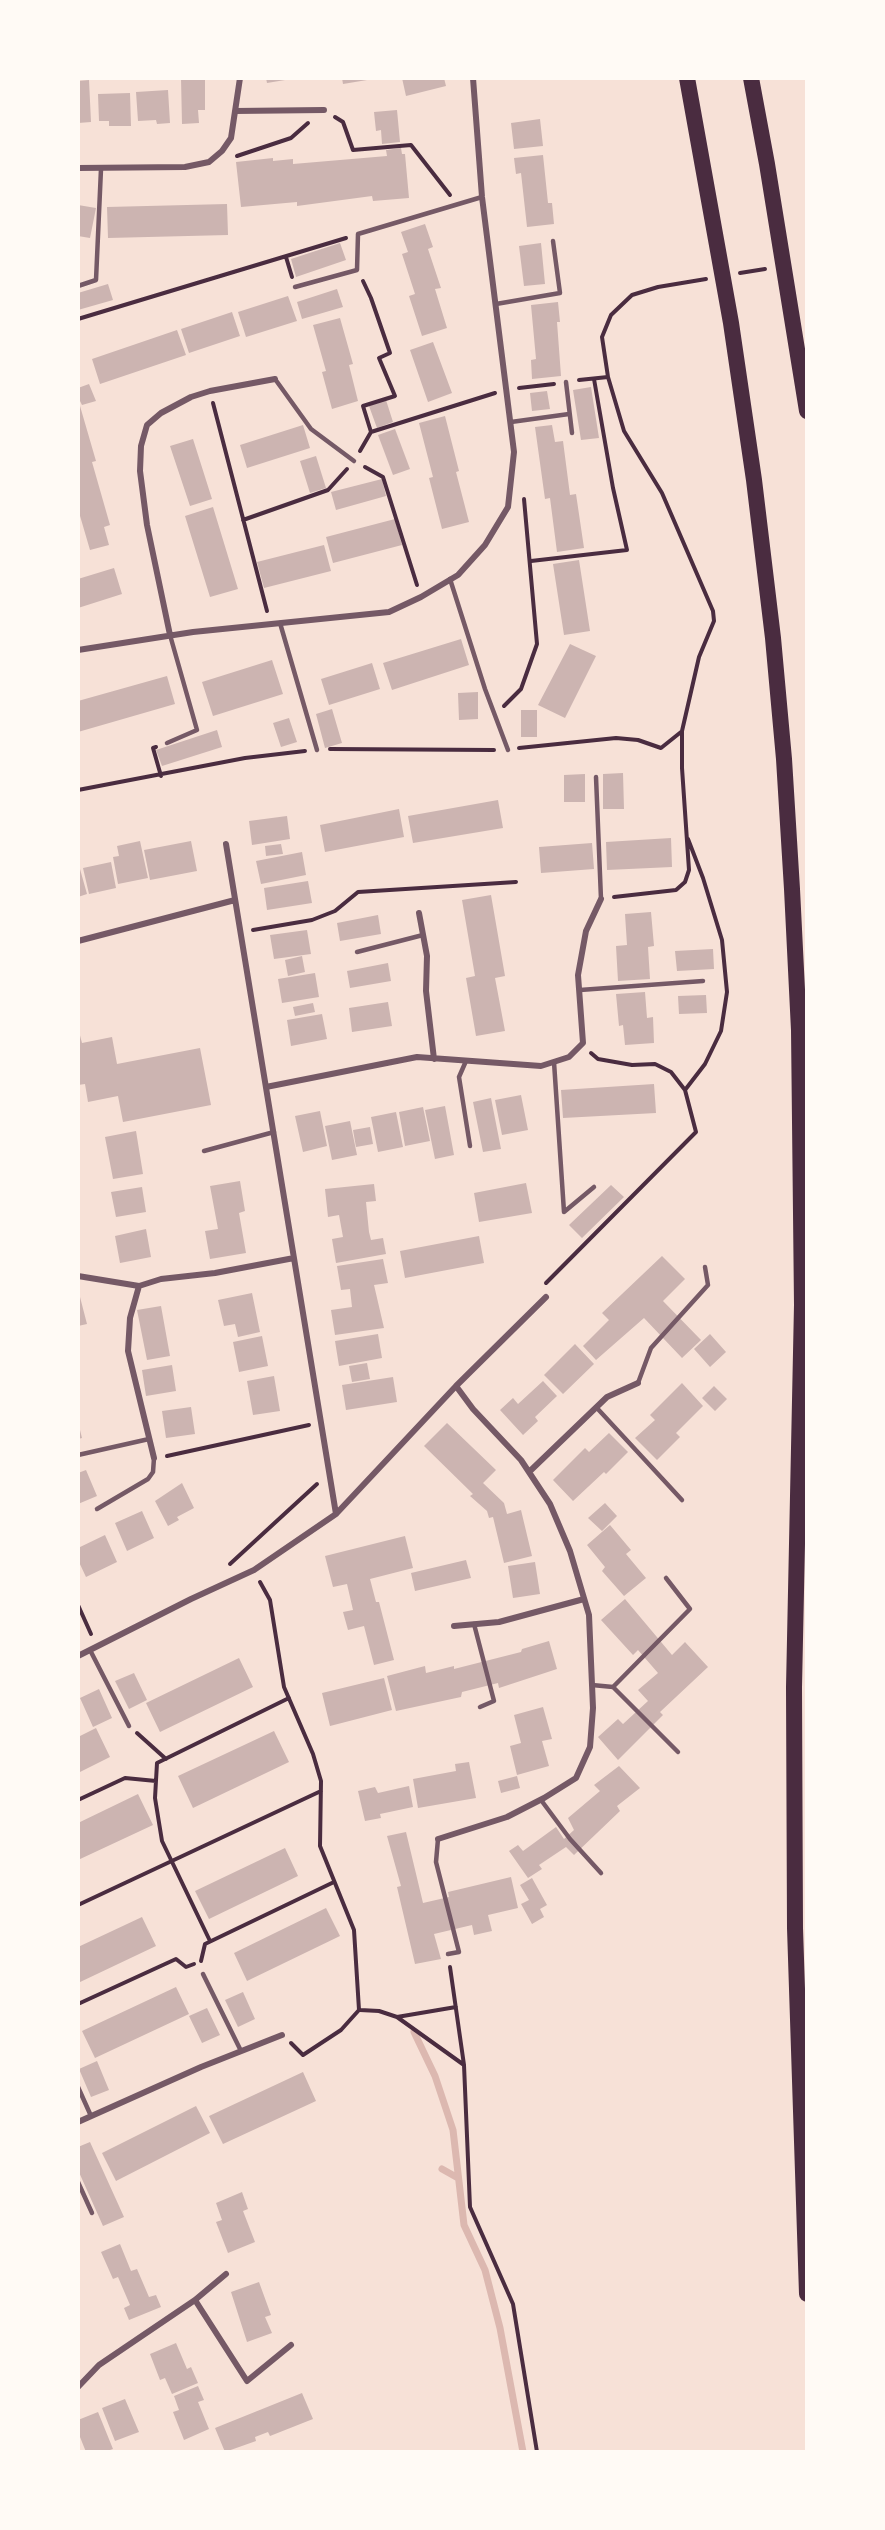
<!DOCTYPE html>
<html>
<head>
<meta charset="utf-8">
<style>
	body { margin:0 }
	#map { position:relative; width:885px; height:2530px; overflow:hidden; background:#f7e1d7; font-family:Raleway,sans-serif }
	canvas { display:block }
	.frame { position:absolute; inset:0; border:80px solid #fffaf5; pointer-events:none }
</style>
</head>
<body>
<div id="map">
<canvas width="885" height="2530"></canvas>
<div class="frame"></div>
</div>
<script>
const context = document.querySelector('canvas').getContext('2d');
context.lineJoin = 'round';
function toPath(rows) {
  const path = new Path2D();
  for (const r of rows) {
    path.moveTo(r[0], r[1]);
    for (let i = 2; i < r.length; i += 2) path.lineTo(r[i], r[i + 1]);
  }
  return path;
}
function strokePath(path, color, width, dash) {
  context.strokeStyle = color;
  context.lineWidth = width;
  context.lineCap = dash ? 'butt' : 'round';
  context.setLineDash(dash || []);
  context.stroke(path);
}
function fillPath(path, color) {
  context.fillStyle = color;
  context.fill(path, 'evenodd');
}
strokePath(toPath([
	[414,2032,435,2076,453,2130,464,2225,485,2270,500,2328,523,2452],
	[442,2169,458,2178]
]), '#dcb8b0', 7);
fillPath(toPath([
	[181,78,205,78,205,110,198,110,199,123,182,124],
	[266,78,285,78,285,80,267,83],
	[342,78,367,78,367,80,343,84],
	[402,78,444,78,446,86,406,96],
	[89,80,91,122,78,123,78,81],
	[168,90,170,123,157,124,156,120,138,121,136,92],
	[130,93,131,126,109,126,109,121,99,121,98,94],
	[397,110,400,142,382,144,381,130,376,131,374,112],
	[540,119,543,146,514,149,511,123],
	[401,148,402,154,405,154,409,198,373,201,372,196,297,206,297,202,241,207,236,162,273,158,273,161,293,159,293,164,387,156,386,150],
	[543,155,548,203,552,203,554,224,527,227,521,173,516,174,514,158],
	[227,204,228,235,108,238,107,207],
	[78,205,96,208,90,238,78,236],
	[425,224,433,247,428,249,441,288,435,289,447,328,422,336,409,296,415,294,402,254,408,252,401,232],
	[340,243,346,260,296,277,291,259],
	[541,243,545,284,524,286,519,246],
	[108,284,113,300,78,310,78,293],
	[337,289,343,307,302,319,297,302],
	[288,296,297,321,246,337,238,312],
	[558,302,560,322,557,322,561,376,532,379,531,360,536,359,531,305],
	[232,312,240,336,189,353,181,329],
	[340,318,353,364,349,365,358,401,332,409,322,372,326,371,313,325],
	[177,330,186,355,100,384,92,359],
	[433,342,452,393,428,402,410,350],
	[89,384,96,401,82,405,78,397,78,388],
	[591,387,599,438,581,440,573,390],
	[547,391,550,409,532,411,530,393],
	[386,400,393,422,377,428,369,406],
	[80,406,96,461,92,462,110,525,104,527,109,545,90,550,78,509,78,407],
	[445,416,459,471,456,472,469,522,442,529,429,478,433,477,419,423],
	[303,425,310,448,247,468,240,445],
	[552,425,555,442,563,441,570,495,576,494,584,548,557,552,550,498,545,499,535,427],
	[395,429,410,469,393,475,378,435],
	[193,439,212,499,190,506,170,446],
	[316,456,326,488,310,493,300,461],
	[382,479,386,496,336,510,331,492],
	[213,507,238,589,210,597,185,516],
	[395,519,402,545,333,563,326,537],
	[324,545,331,571,264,588,257,562],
	[579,560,590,631,564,635,553,564],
	[114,568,122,594,78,608,78,579],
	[461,639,469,665,392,690,383,663],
	[570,644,596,656,565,718,538,705],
	[272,660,283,694,213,716,202,682],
	[372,663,380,689,329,705,321,679],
	[167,676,175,704,78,732,78,701],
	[478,692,478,719,459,720,458,693],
	[332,709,342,743,325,748,316,714],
	[521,710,537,710,537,737,521,737],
	[289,718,297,742,281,747,273,723],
	[217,730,222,747,162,766,156,750],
	[623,773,624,809,603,809,603,774],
	[585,774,585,802,564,802,564,775],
	[498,800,503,828,413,843,408,816],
	[399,809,404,837,325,852,320,825],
	[287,816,290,839,252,845,249,821],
	[671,838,672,867,607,870,606,842],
	[140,841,148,878,118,884,113,857,119,856,117,846],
	[191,841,197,871,150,880,144,850],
	[592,843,594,869,541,873,539,847],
	[281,844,283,854,266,856,265,846],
	[302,852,306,875,261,884,256,861],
	[111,862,116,888,89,894,83,868],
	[78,869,80,869,87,894,78,897],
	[308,881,312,903,267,910,264,888],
	[491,895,505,976,495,978,505,1031,476,1036,466,978,475,976,462,900],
	[651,912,654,946,648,947,650,979,618,981,616,946,627,945,625,914],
	[378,915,381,934,340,941,337,923],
	[307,930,311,954,274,959,270,935],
	[713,949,714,969,677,971,675,951],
	[302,956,305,972,288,976,285,960],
	[388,963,391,981,350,988,347,971],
	[315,973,319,997,282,1003,278,979],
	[645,992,647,1018,653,1017,654,1043,625,1045,623,1025,619,1026,616,994],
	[706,995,707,1013,679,1014,678,996],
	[388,1002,392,1026,352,1032,349,1008],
	[313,1003,315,1012,295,1016,293,1007],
	[322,1014,327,1039,291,1046,287,1020],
	[78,1028,82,1043,112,1037,117,1064,200,1048,211,1105,123,1122,118,1096,88,1102,85,1084,78,1085],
	[654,1084,656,1113,563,1118,561,1090],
	[521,1095,528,1130,502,1135,495,1100],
	[491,1098,501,1149,483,1152,473,1102],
	[445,1106,454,1155,435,1159,425,1110],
	[423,1107,430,1141,405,1146,399,1112],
	[320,1111,327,1146,303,1152,295,1116],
	[396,1112,403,1147,378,1152,371,1117],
	[350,1121,357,1155,332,1160,325,1126],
	[370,1127,373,1144,356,1147,353,1130],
	[136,1131,143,1174,113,1179,105,1137],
	[240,1181,245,1211,239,1213,246,1253,210,1259,205,1231,218,1229,210,1186],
	[526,1183,532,1213,479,1222,474,1193],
	[374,1184,376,1201,366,1202,369,1232,371,1240,383,1238,386,1254,336,1263,332,1239,343,1237,339,1215,328,1217,325,1189],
	[611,1185,624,1197,582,1238,569,1225],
	[142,1187,146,1212,116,1217,111,1192],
	[146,1229,151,1257,120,1263,115,1236],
	[479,1236,484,1263,405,1278,400,1251],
	[662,1256,685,1279,663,1301,701,1340,682,1358,644,1318,596,1360,583,1346,609,1320,602,1313],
	[383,1259,388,1283,374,1285,384,1328,335,1335,331,1310,352,1307,350,1289,341,1290,337,1266],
	[252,1293,260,1332,238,1337,235,1324,224,1326,218,1300],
	[78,1297,80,1297,87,1324,78,1326],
	[161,1306,170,1356,147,1360,137,1310],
	[378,1334,382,1358,339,1366,335,1341],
	[710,1334,726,1352,710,1367,694,1349],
	[262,1336,268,1366,239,1372,233,1342],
	[575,1344,594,1364,563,1394,544,1375],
	[367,1363,370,1379,352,1382,349,1366],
	[172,1365,176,1391,146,1396,142,1370],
	[274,1376,280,1411,253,1415,247,1381],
	[393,1377,397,1402,346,1410,342,1385],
	[543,1381,557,1396,535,1417,538,1421,523,1435,500,1410,513,1398,518,1404],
	[682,1383,703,1406,676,1433,680,1437,657,1460,635,1438,655,1420,650,1415],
	[714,1386,727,1399,715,1411,702,1398],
	[191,1407,195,1434,166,1438,162,1411],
	[78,1422,82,1438,78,1439],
	[447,1423,496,1470,483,1483,504,1503,507,1514,521,1510,532,1556,504,1563,493,1517,489,1518,487,1511,470,1496,473,1494,424,1446],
	[609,1433,628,1452,606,1474,604,1472,573,1501,553,1480,585,1448,589,1452],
	[86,1470,97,1496,78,1504,78,1473],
	[182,1483,194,1508,177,1517,179,1520,168,1526,155,1501],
	[605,1503,617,1516,602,1531,588,1518],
	[142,1511,154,1538,127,1551,115,1523],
	[610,1525,631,1550,626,1554,646,1578,624,1596,602,1571,605,1567,587,1545],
	[105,1535,117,1562,86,1577,78,1560,78,1548],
	[405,1536,413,1568,370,1579,376,1602,379,1602,394,1660,374,1665,364,1626,348,1630,343,1612,353,1610,347,1584,333,1587,325,1556],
	[466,1560,471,1578,415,1591,411,1573],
	[535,1562,540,1594,513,1598,508,1566],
	[625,1599,672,1655,685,1642,708,1667,660,1712,663,1715,618,1760,598,1737,618,1719,623,1724,648,1701,638,1690,658,1673,638,1650,633,1655,601,1620],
	[549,1641,557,1669,499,1688,498,1683,462,1692,461,1697,396,1711,387,1676,425,1666,426,1673,454,1666,454,1669,521,1652,522,1649],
	[239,1658,253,1687,160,1732,146,1703],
	[134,1673,147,1700,129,1709,115,1681],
	[384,1678,392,1710,330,1726,322,1693],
	[99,1689,112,1718,93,1727,80,1698],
	[543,1707,552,1739,542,1741,549,1766,517,1775,510,1746,521,1743,514,1715],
	[96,1728,110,1757,78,1773,78,1737],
	[274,1731,289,1762,193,1808,178,1776],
	[469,1762,476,1798,418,1808,413,1779,456,1771,455,1764],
	[619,1766,640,1788,617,1806,620,1811,574,1855,566,1847,539,1865,542,1869,528,1878,509,1851,518,1845,523,1851,556,1827,564,1839,574,1830,568,1818,600,1791,594,1785],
	[517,1776,520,1788,501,1793,498,1781],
	[409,1786,413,1807,380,1814,381,1818,365,1821,358,1791,375,1787,378,1793],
	[138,1794,153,1825,78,1860,78,1823],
	[406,1832,423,1903,449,1897,448,1892,511,1877,518,1908,488,1915,492,1931,474,1935,472,1925,434,1934,441,1959,415,1964,397,1887,401,1886,387,1836],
	[285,1848,298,1876,209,1919,195,1891],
	[532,1878,547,1905,540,1909,544,1917,532,1924,521,1904,529,1900,520,1885],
	[326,1908,340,1936,247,1981,234,1953],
	[142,1917,156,1946,78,1983,78,1947],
	[176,1987,189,2014,95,2058,82,2031],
	[243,1992,255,2019,238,2027,225,2000],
	[207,2008,220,2035,202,2043,189,2016],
	[97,2061,109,2090,91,2097,79,2069],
	[303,2072,316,2101,223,2144,209,2116],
	[196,2106,210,2133,116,2181,102,2153],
	[90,2142,124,2217,103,2226,78,2170,78,2147],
	[242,2192,248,2209,243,2211,255,2242,228,2253,216,2222,222,2220,216,2203],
	[120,2244,131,2271,137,2269,149,2297,156,2295,161,2307,129,2320,124,2308,130,2305,118,2277,113,2279,101,2252],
	[259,2282,271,2315,265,2317,272,2333,247,2342,231,2292],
	[176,2343,187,2369,191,2367,198,2383,172,2394,165,2378,160,2380,150,2354],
	[198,2386,204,2400,198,2402,209,2429,184,2440,173,2412,179,2410,174,2396],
	[302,2393,313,2419,270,2436,268,2432,255,2437,256,2441,225,2452,215,2428],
	[125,2399,139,2432,115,2441,102,2408],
	[98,2412,113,2449,104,2452,86,2452,78,2432,78,2420]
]), '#ccb4b1');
strokePath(toPath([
	[335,117,343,122,353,150,411,145,450,195],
	[237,156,291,138,308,123],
	[286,257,292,277],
	[740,273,765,269],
	[363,281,371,298,390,353,379,358,395,396,363,406,371,432],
	[78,319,346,238],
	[579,380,608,377],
	[519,388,554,384],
	[213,403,267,611],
	[360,451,371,432,495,393],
	[365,467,383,477,417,585],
	[243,520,328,490,347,469],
	[531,561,627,550,613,488,594,379],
	[504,706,521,689,537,644,524,499],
	[156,747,153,748,161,776],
	[519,748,616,738,638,740,661,748,681,732],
	[330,749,494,750],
	[78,790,245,758,305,751],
	[614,897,676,890,685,882,689,870,682,768,682,731,699,657,714,621,713,611,662,493,624,431,608,377,602,337,611,315,632,295,658,287,706,279],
	[253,930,312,920,335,911,358,892,516,882],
	[685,1090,705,1064,721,1031,727,992,722,940,703,878,688,839],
	[546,1283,696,1132,685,1090,671,1072,655,1064,632,1065,598,1059,591,1053],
	[167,1456,309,1425],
	[230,1564,317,1484],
	[260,1582,270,1600,284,1687,313,1754,321,1781,320,1846,354,1930,359,2010,341,2030,303,2055,291,2043],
	[78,1605,91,1634],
	[137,1733,166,1759],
	[78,1800,125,1778,156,1781],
	[78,1905,321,1791],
	[210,1941,162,1841,155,1798,157,1763,289,1698],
	[201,1961,205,1944,334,1882],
	[450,1967,464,2065,470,2207,513,2304,537,2452],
	[78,2004,176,1959,186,1967,194,1964],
	[456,2007,397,2017,464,2065],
	[360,2010,379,2011,397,2017]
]), '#4a2c40', 4);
strokePath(toPath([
	[78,286,96,280,101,169],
	[295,287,357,270,358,234,482,197],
	[496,304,560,293,553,241],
	[275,379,311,429,354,461],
	[566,382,572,433],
	[511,422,569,414],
	[450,579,485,689,508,750],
	[280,623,317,750],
	[167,743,197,730,170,635],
	[596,777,601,899],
	[357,952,423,935],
	[580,990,703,981],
	[466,1061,459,1077,470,1146],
	[554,1062,564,1212,594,1187],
	[204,1151,274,1132],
	[638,1383,651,1348,708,1285,705,1267],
	[596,1407,682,1500],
	[78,1455,149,1439],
	[97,1509,148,1479,153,1472,154,1458],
	[474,1624,494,1701,480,1707],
	[90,1650,129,1726],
	[592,1685,613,1687,690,1609,666,1578],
	[613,1687,678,1752],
	[541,1800,570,1839,601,1873],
	[438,1839,436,1862,459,1952,448,1954],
	[203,1974,241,2051],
	[78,2087,91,2116],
	[78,2182,92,2213]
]), '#755966', 4.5);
strokePath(toPath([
	[235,111,324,110],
	[78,168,185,167,209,162,222,151,231,138,240,78],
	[170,635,147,525,140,471,141,446,147,425,161,413,191,397,210,391,275,379],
	[78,650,193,632,389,612,421,597,458,575,485,545,508,507,514,452,482,197,473,78],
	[226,844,336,1514],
	[419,913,427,956,426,991,434,1059],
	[78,941,235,900],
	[266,1087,417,1057,541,1066,569,1057,583,1043,578,975,586,931,601,899],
	[78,1276,139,1286],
	[154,1458,128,1351,130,1318,139,1286,161,1279,215,1273,294,1258],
	[529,1472,607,1397,638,1383],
	[454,1626,499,1622,584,1599],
	[78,1656,191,1599,254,1570,336,1514,456,1386,546,1297],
	[438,1839,507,1817,544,1798,576,1778,590,1747,593,1708,589,1615,570,1551,550,1504,521,1460,473,1409,456,1386],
	[78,2122,201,2067,282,2035],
	[195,2300,247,2381,291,2345],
	[78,2387,99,2365,195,2300,226,2274]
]), '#755966', 6);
strokePath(toPath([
	[687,78,731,323,754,480,773,638,784,759,792,889,799,1030,802,1305,794,1687,795,1928,807,2294],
	[751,78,767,164,807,411]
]), '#4a2c40', 16);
</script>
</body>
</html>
